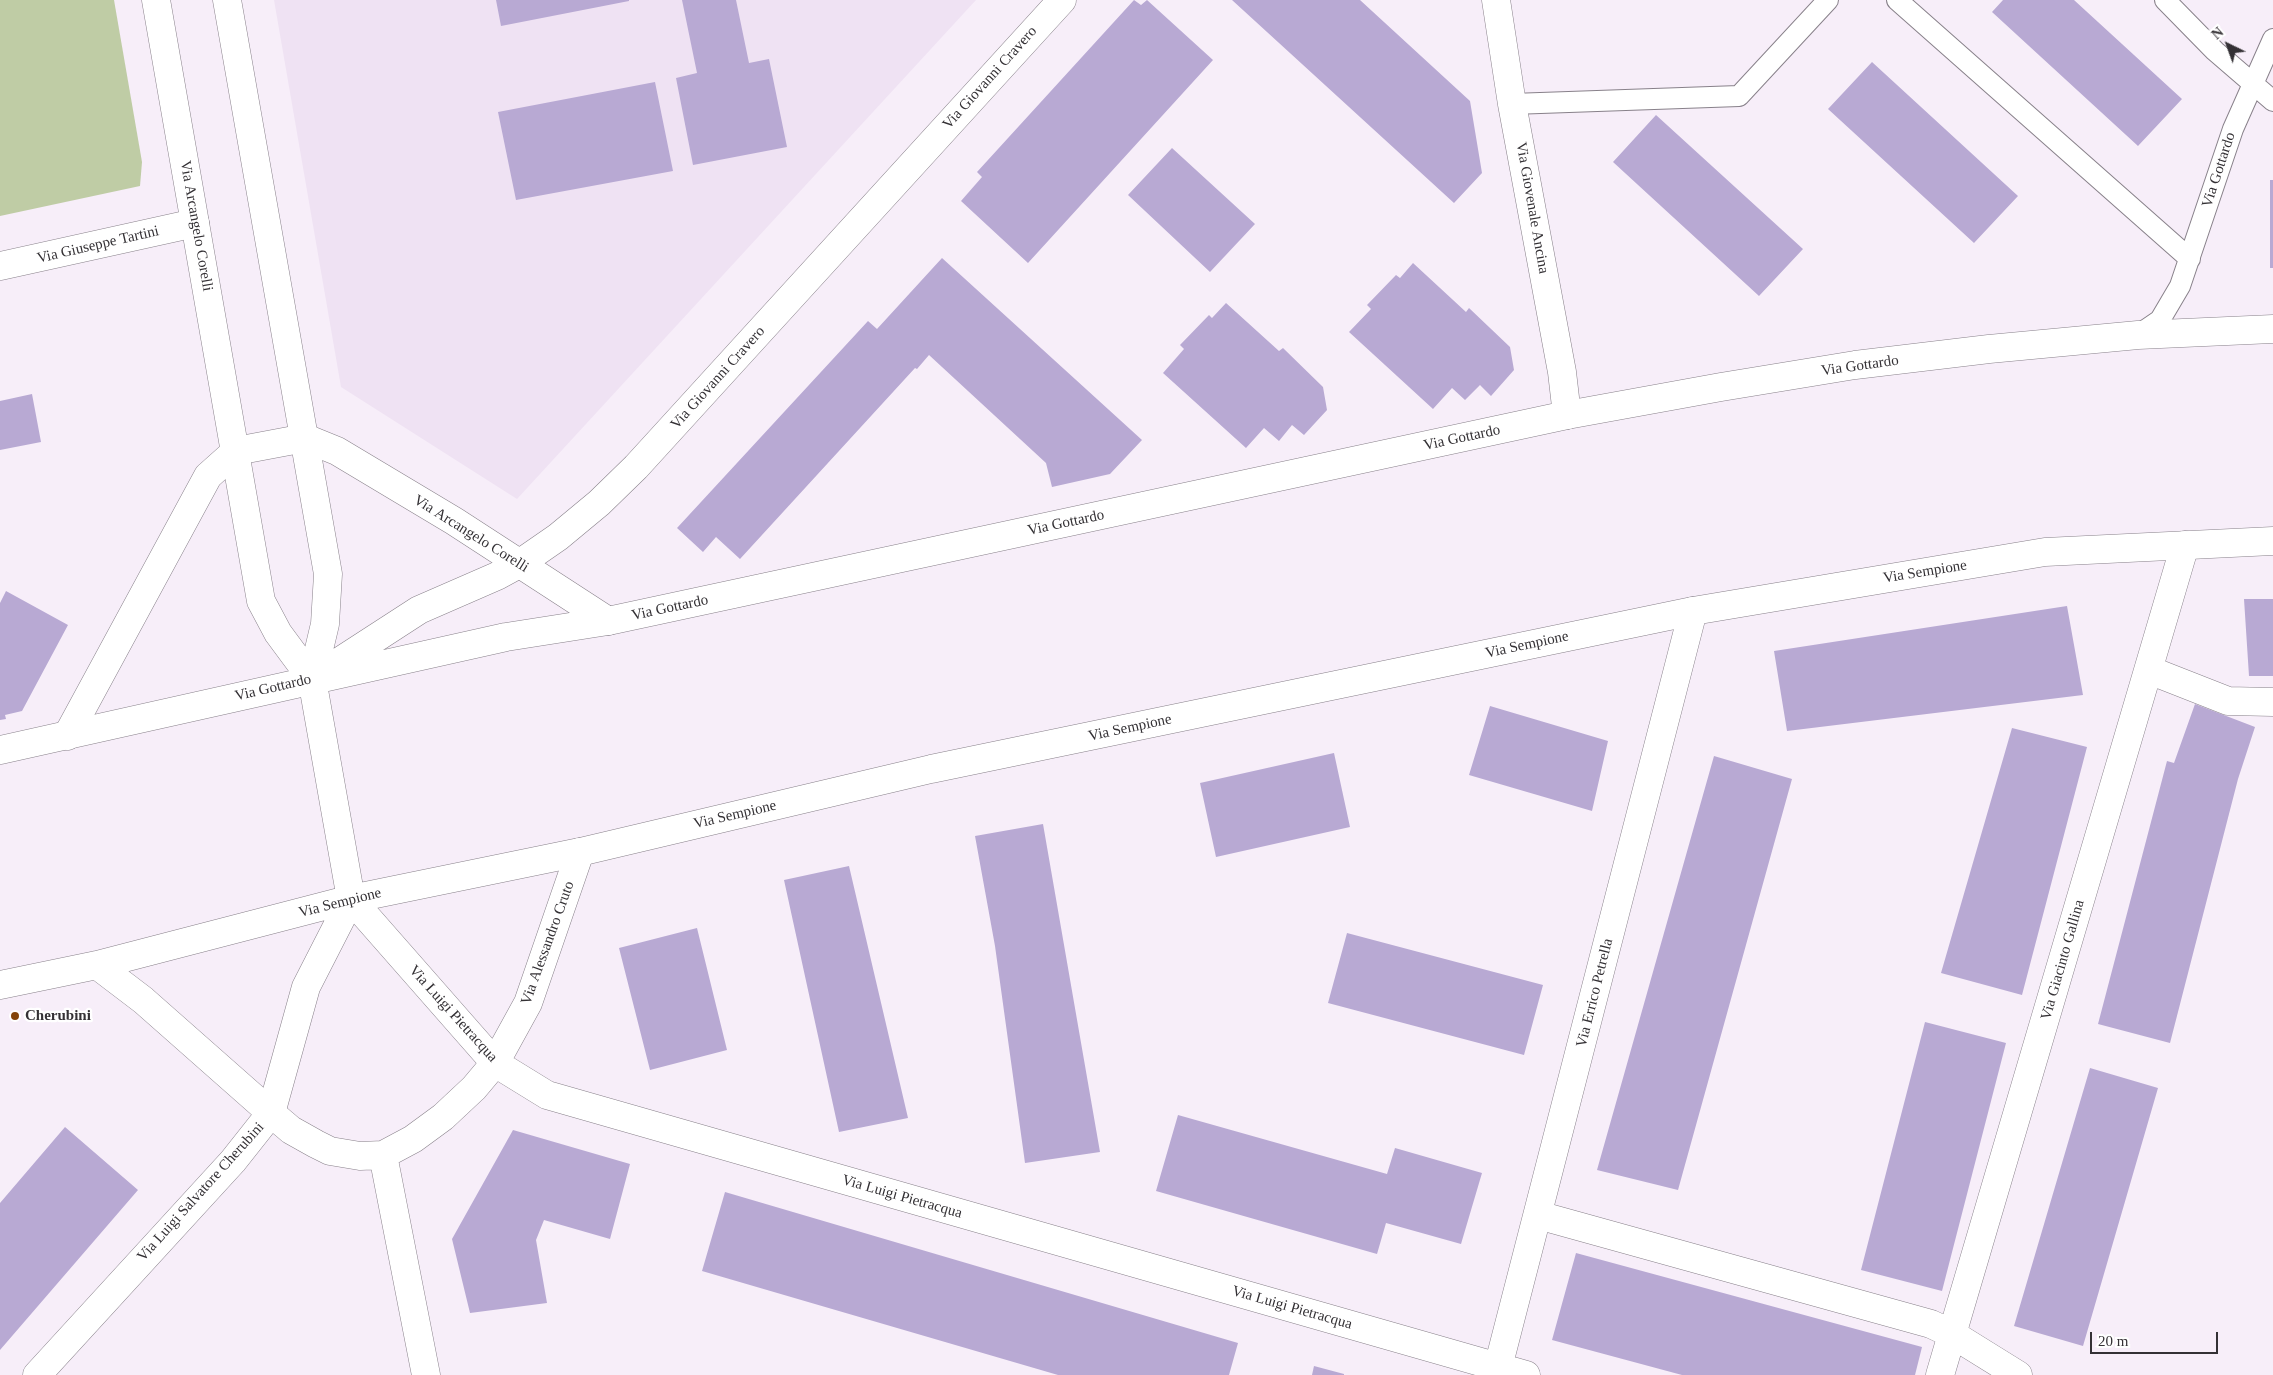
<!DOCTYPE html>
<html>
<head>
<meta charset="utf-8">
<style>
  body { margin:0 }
  #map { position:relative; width:2273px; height:1375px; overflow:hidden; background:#f7eef9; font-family:"Times New Roman",serif }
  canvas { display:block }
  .north { position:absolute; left:2203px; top:20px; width:50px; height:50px; -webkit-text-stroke:4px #fff; paint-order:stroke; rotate:318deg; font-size:14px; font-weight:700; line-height:20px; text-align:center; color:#343135 }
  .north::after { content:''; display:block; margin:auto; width:18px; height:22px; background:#343135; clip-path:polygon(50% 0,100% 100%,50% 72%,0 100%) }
  .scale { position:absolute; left:2090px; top:1332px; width:128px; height:22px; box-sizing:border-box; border:2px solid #343135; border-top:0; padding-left:6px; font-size:15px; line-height:18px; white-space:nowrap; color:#343135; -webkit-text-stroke:4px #fff; paint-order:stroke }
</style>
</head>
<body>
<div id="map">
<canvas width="2273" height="1375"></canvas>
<div class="north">N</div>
<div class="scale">20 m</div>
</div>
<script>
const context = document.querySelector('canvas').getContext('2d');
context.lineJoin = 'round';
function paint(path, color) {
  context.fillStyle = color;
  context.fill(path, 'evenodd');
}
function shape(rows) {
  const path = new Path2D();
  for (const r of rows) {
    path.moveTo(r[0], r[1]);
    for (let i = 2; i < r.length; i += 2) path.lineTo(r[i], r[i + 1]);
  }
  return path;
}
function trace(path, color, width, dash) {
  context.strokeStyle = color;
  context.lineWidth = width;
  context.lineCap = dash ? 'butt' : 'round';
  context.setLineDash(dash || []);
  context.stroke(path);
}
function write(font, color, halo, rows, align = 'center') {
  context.font = font + ' "Times New Roman",serif';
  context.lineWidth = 4.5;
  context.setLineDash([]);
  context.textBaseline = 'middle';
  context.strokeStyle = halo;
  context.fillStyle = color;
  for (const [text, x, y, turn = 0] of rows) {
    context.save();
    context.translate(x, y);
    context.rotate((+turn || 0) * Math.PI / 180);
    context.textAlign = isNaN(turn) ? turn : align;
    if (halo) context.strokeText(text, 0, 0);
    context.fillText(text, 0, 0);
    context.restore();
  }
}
paint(shape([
  [274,0,976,0,517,499,341,387]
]), '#efe2f3');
paint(shape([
  [0,0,114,0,142,162,140,186,0,216]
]), '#bfcca5');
paint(shape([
  [496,0,629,0,629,1,501,26],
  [682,0,736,0,749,63,769,59,787,147,693,165,676,78,697,73],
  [1134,0,1141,5,1147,0,1213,60,1028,263,961,201,982,177,977,172],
  [1232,0,1360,0,1470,101,1482,173,1454,203],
  [2003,0,2074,0,2182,99,2138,146,1992,12],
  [1872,62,2018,196,1974,243,1828,109],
  [655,82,673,171,516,200,498,112],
  [1656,115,1803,249,1759,296,1613,162],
  [1172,148,1255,224,1210,272,1128,195],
  [2270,180,2273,180,2273,268,2270,268],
  [942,258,1142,440,1110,474,1052,487,1046,463,929,355,917,369,915,368,740,559,716,537,703,552,677,528,868,321,877,329],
  [1413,263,1466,312,1469,308,1510,347,1514,370,1491,396,1480,385,1465,400,1452,388,1433,409,1349,332,1371,309,1367,305,1396,275,1400,278],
  [1226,303,1279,351,1283,348,1323,387,1327,410,1304,435,1292,425,1279,441,1264,428,1246,448,1163,373,1184,349,1180,345,1209,315,1212,318],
  [32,394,41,442,0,450,0,401],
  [6,591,68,625,22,711,5,715,6,719,0,720,0,603],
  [2244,599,2273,599,2273,676,2249,676],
  [2067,606,2083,695,1787,731,1774,651],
  [2195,704,2255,727,2238,779,2170,1043,2098,1024,2167,761,2174,763],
  [1490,706,1608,741,1592,811,1469,775],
  [2012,728,2087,747,2022,995,1941,973],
  [1334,753,1350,827,1216,857,1200,783],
  [1714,756,1792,779,1678,1190,1597,1170],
  [1043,824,1100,1152,1025,1163,995,946,975,836],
  [849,866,908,1118,839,1132,784,880],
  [697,928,727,1050,650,1070,619,948],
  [1347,933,1543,985,1524,1055,1328,1003],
  [1925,1022,2006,1043,1942,1291,1861,1270],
  [2090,1068,2158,1088,2083,1346,2014,1326],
  [1178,1115,1387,1174,1395,1148,1482,1173,1461,1244,1386,1223,1377,1254,1156,1191],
  [65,1127,138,1190,0,1350,0,1203],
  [513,1130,630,1164,610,1239,544,1220,536,1240,547,1303,470,1313,452,1239],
  [725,1192,1238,1343,1229,1375,1058,1375,702,1271],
  [1576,1253,1922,1347,1915,1375,1682,1375,1552,1340],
  [1314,1366,1344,1374,1344,1375,1312,1375]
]), '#b8a9d3');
const service = shape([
  [1897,0,2190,259],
  [2165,0,2215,51,2273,101],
  [1512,104,1739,96,1828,0],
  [2138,335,2160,320,2180,286,2233,129,2273,39]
]);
const minor = shape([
  [1496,0,1512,104,1562,372,1567,415],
  [0,266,195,223],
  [2149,670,2228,701,2273,702],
  [67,736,208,476,236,451,305,438,337,451,454,521,608,621],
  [351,899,495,1063,547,1095,1526,1375],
  [271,1113,291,1130,316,1144,330,1151,360,1156,383,1155,413,1139,443,1117,474,1088,495,1063,528,1003,580,852],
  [383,1155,426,1375],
  [1538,1215,1931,1324,1952,1334,2018,1375],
  [1496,1375,1693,611],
  [1940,1375,2185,545]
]);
const tertiary = shape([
  [156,0,261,601,278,633,312,679],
  [227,0,328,574,325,624,312,679,351,899],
  [328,669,419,610,497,576,519,564,558,537,599,503,636,467,1062,0],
  [0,750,506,637,608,621,1567,415,1721,387,1855,365,1989,349,2138,335,2273,329],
  [97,965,143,1000,271,1113],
  [0,985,97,965,351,899,580,852,931,769,1693,611,2045,552,2273,541],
  [37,1375,233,1161,271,1113,306,987,351,899]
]);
trace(service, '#88818a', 22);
trace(minor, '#88818a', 29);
trace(tertiary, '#88818a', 29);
trace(service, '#fff', 20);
trace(minor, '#fff', 28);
trace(tertiary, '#fff', 28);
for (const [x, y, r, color] of [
  [15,1016,5,"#844409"]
]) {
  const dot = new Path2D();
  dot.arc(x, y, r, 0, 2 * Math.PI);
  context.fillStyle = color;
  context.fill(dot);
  trace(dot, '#fff', 2);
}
write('15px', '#343135', '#fff', [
  ["Via Giovanni Cravero",990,78,-48],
  ["Via Gottardo",2219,170,-72],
  ["Via Giovenale Ancina",1532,208,80],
  ["Via Arcangelo Corelli",196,226,80],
  ["Via Giuseppe Tartini",98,245,-13],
  ["Via Gottardo",1860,366,-8],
  ["Via Giovanni Cravero",718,378,-48],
  ["Via Gottardo",1462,438,-12],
  ["Via Gottardo",1066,523,-12],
  ["Via Arcangelo Corelli",471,534,32],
  ["Via Sempione",1925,572,-9],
  ["Via Gottardo",670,608,-12],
  ["Via Sempione",1527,645,-12],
  ["Via Gottardo",273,688,-13],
  ["Via Sempione",1130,728,-12],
  ["Via Sempione",735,815,-13],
  ["Via Sempione",340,903,-14],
  ["Via Alessandro Cruto",548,943,-70],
  ["Via Giacinto Gallina",2063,960,-74],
  ["Via Errico Petrella",1595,993,-76],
  ["Via Luigi Pietracqua",453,1014,48],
  ["Via Luigi Salvatore Cherubini",201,1192,-48],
  ["Via Luigi Pietracqua",902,1197,16],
  ["Via Luigi Pietracqua",1292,1308,16]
]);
write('bold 15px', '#343135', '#fff', [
  ["Cherubini",25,1016]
], 'left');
</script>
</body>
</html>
